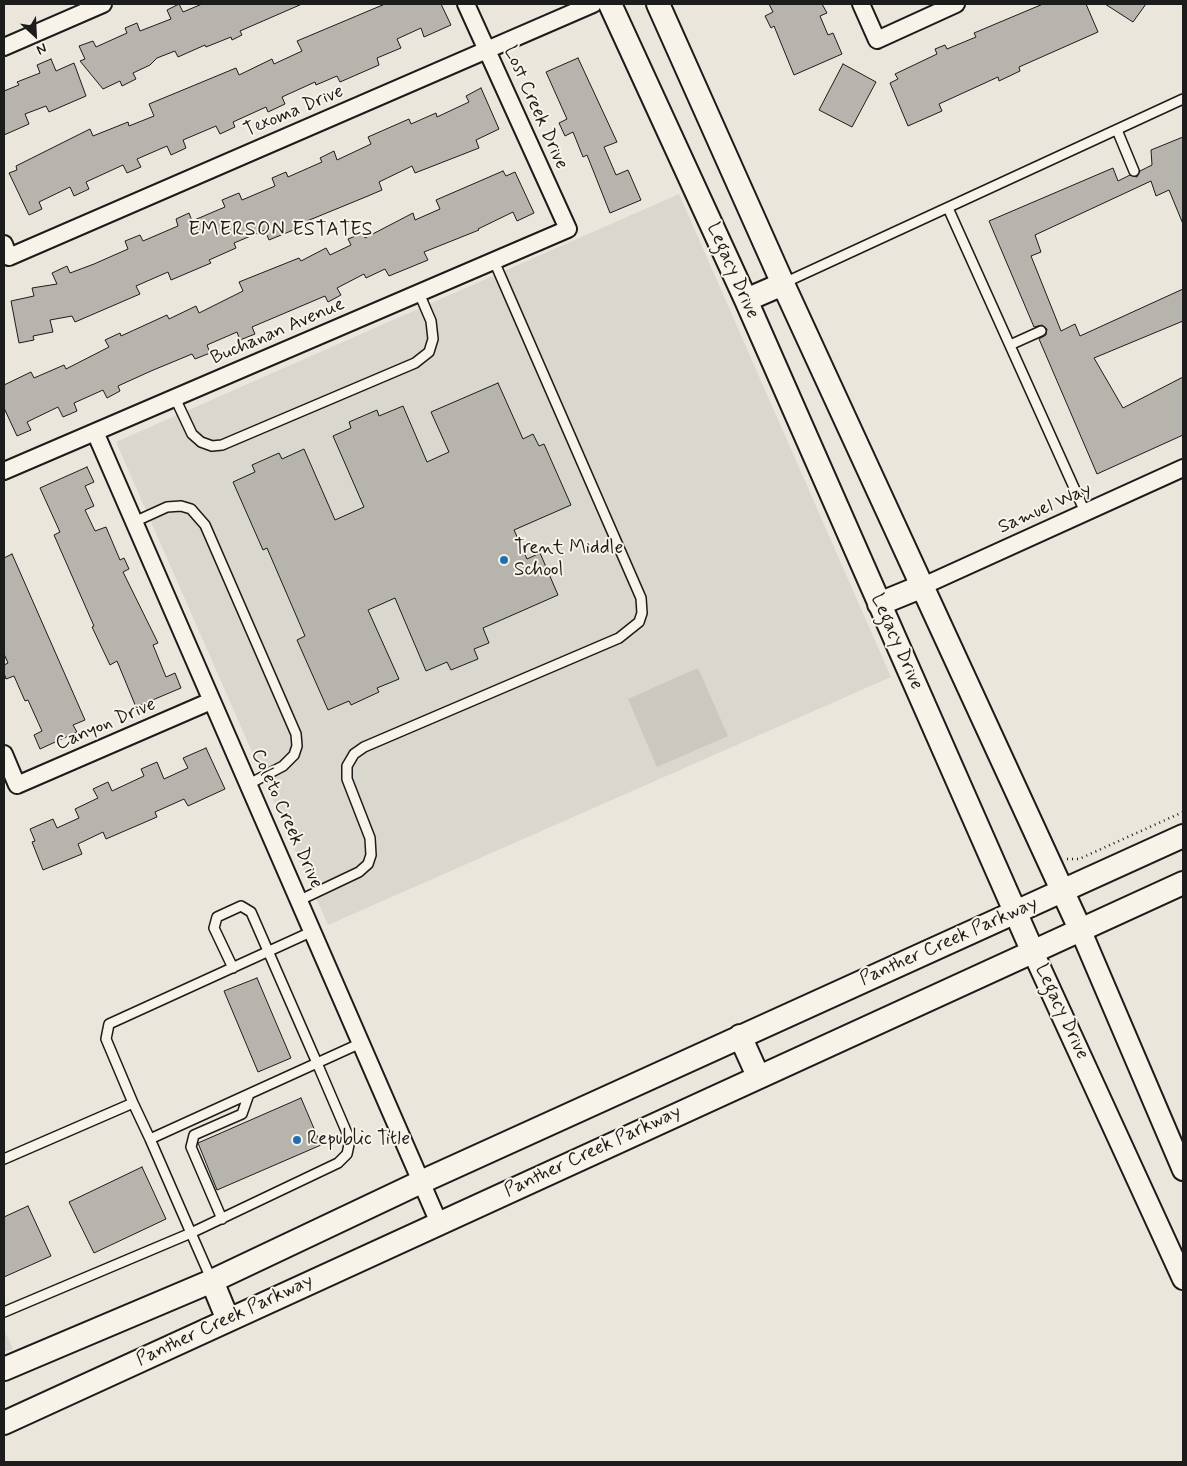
<!DOCTYPE html>
<html>
<head>
<meta charset="utf-8">
<style>
  body { margin:0 }
  #map { position:relative; width:1187px; height:1466px; overflow:hidden; background:#eae6dc; font-family:Mynerve,sans-serif }
  canvas { display:block }
  .frame { position:absolute; inset:0; border:5px solid #1c1c1c; pointer-events:none }
  .north { position:absolute; left:10px; top:10px; width:50px; height:50px; -webkit-text-stroke:4px #f7f3e8; paint-order:stroke; rotate:155deg; font-size:14px; font-weight:700; line-height:20px; text-align:center; color:#1c1c1c }
  .north::after { content:''; display:block; margin:auto; width:18px; height:22px; background:#1c1c1c; clip-path:polygon(50% 0,100% 100%,50% 72%,0 100%) }
</style>
</head>
<body>
<div id="map">
<canvas width="1187" height="1466"></canvas>
<div class="frame"></div>
<div class="north">N</div>
</div>
<script>
const context = document.querySelector('canvas').getContext('2d');
context.lineJoin = 'round';
function paint(path, color) {
  context.fillStyle = color;
  context.fill(path, 'evenodd');
}
function shape(rows) {
  const path = new Path2D();
  for (const r of rows) {
    path.moveTo(r[0], r[1]);
    for (let i = 2; i < r.length; i += 2) path.lineTo(r[i], r[i + 1]);
  }
  return path;
}
function trace(path, color, width, dash) {
  context.strokeStyle = color;
  context.lineWidth = width;
  context.lineCap = dash ? 'butt' : 'round';
  context.setLineDash(dash || []);
  context.stroke(path);
}
function write(font, color, halo, rows, align = 'center') {
  context.font = font + ' Mynerve,sans-serif';
  context.lineWidth = 4;
  context.setLineDash([]);
  context.textBaseline = 'middle';
  context.strokeStyle = halo;
  context.fillStyle = color;
  for (const [text, x, y, turn = 0] of rows) {
    context.save();
    context.translate(x, y);
    context.rotate((+turn || 0) * Math.PI / 180);
    context.textAlign = isNaN(turn) ? turn : align;
    if (halo) context.strokeText(text, 0, 0);
    context.fillText(text, 0, 0);
    context.restore();
  }
}
paint(shape([
  [679,194,891,677,328,925,116,442],
  [4,1330,13,1349,4,1352]
]), '#dad7ce');
paint(shape([
  [698,668,728,736,657,767,628,699]
]), '#ccc8c0');
const building = shape([
  [179,4,183,12,202,4,302,4,240,31,242,35,232,40,231,37,206,47,205,45,178,57,175,51,157,58,150,65,133,73,136,79,122,86,120,81,103,89,80,61,85,59,79,46,93,41,96,47,127,33,125,28,137,23,140,31,171,19,167,10,179,4],
  [385,4,441,4,451,25,424,37,421,28,397,39,401,48,377,58,379,65,340,82,337,76,316,85,315,82,282,97,285,104,268,112,266,107,233,122,235,127,220,134,216,126,183,140,186,148,171,155,167,146,137,159,141,167,127,173,123,165,86,182,89,189,74,196,70,187,39,202,42,209,29,215,9,173,17,170,16,166,90,129,93,136,128,122,129,126,154,116,149,104,236,68,239,75,272,59,274,64,302,51,297,41,385,4],
  [769,4,822,4,827,13,820,16,828,35,833,33,842,54,794,75,774,26,771,28,765,16,773,12,769,4],
  [1043,4,1086,4,1098,32,1019,67,1020,71,999,81,998,77,939,104,942,111,908,126,890,83,898,79,895,74,937,54,935,49,945,45,947,49,976,37,974,33,1043,4],
  [1105,4,1146,4,1133,22,1105,4],
  [578,58,617,142,604,147,616,175,628,170,641,200,610,213,587,155,583,157,573,132,565,136,559,123,567,119,546,72,578,58],
  [51,59,56,71,74,63,86,96,49,112,46,106,25,114,29,124,4,135,4,91,19,85,17,82,40,73,37,65,51,59],
  [843,64,876,82,852,127,819,110,843,64],
  [481,88,499,129,476,140,479,148,415,173,412,166,379,182,382,190,368,196,307,221,308,224,269,240,265,230,234,243,236,248,209,260,211,263,171,280,168,272,136,286,140,294,75,322,72,316,50,320,53,332,33,336,34,340,19,343,11,301,34,296,32,288,57,284,52,273,67,266,70,273,94,264,128,249,125,241,140,235,143,241,178,226,176,219,189,213,192,221,225,207,222,200,239,193,242,200,275,186,272,178,286,172,288,177,322,162,320,158,334,151,337,160,371,144,368,137,409,119,411,124,436,113,437,117,469,102,466,96,481,88],
  [1183,137,1183,224,1169,190,1156,196,1151,181,1035,235,1041,252,1031,256,1061,331,1075,324,1080,336,1183,289,1183,321,1094,358,1123,408,1183,377,1183,435,1097,474,1039,339,1046,335,1047,329,1042,325,1034,327,989,221,1113,168,1118,181,1130,175,1137,177,1140,171,1152,165,1151,150,1183,137],
  [503,171,506,176,515,172,534,213,517,221,513,212,478,229,479,230,424,252,428,260,389,276,385,269,366,278,364,274,337,288,341,295,328,302,325,296,252,327,255,334,240,340,237,332,207,345,210,353,195,359,192,354,151,371,118,386,120,391,107,398,103,390,74,403,77,411,63,417,58,407,27,422,31,430,17,436,4,408,4,385,31,372,34,378,64,365,66,369,109,347,105,340,120,333,121,336,167,315,169,319,196,306,199,313,243,291,239,282,299,258,301,261,326,248,330,255,351,245,348,239,363,233,365,238,413,213,415,220,440,209,436,200,503,171],
  [498,383,523,439,533,434,539,446,544,444,571,505,514,530,527,559,540,553,558,595,483,628,489,643,474,649,478,659,451,670,447,662,426,671,395,598,368,610,399,679,377,688,379,692,351,705,349,701,328,710,297,640,305,636,267,548,263,550,233,482,255,472,252,465,279,453,282,459,304,449,335,520,364,507,333,436,351,428,349,422,377,410,379,416,403,406,427,462,449,452,431,412,498,383],
  [87,467,94,482,85,486,94,506,85,510,95,531,106,527,120,560,124,558,129,569,123,572,158,643,153,645,166,677,175,673,181,688,136,707,117,661,110,665,92,627,94,626,54,535,60,532,40,488,87,467],
  [12,554,85,720,73,725,77,732,40,749,34,735,42,731,28,700,25,701,14,676,6,679,4,673,4,665,8,663,4,654,4,558,12,554],
  [206,748,225,789,188,806,184,799,155,812,157,817,106,839,103,832,78,844,82,854,43,870,32,842,35,841,30,829,53,819,57,828,79,818,75,809,98,798,93,789,108,782,112,791,144,776,141,769,157,762,164,779,188,768,183,758,206,748],
  [257,978,291,1058,258,1072,224,991,257,978],
  [301,1098,321,1145,217,1190,198,1143,301,1098],
  [142,1167,166,1219,94,1253,69,1202,142,1167],
  [28,1206,51,1256,4,1277,4,1217,28,1206]
]);
paint(building, '#b6b4ac');
trace(building, '#1c1c1c', 1);
const service = shape([
  [1117,130,1134,171],
  [948,208,1085,512],
  [784,283,1183,99],
  [1010,345,1041,331],
  [175,398,192,434,201,442,212,446,222,445,415,363,429,352,433,339,431,321,419,293],
  [134,522,167,507,181,506,191,509,205,525,296,734,297,746,294,755,283,766,249,784],
  [300,900,359,872,368,864,371,855,370,838,347,779,347,766,354,754,364,747,619,638,639,622,642,613,641,598,494,261],
  [233,968,214,928,217,917,241,906,251,912,317,1063,150,1139,191,1233,338,1163,347,1154,350,1140,317,1063,361,1043],
  [133,1103,106,1039,109,1024,313,931],
  [4,1159,133,1103,150,1139],
  [222,1219,191,1147,194,1135,242,1114,249,1094],
  [4,1312,191,1233,212,1281]
]);
const minor = shape([
  [861,4,877,40,956,4],
  [4,47,103,4],
  [4,244,9,257,593,4],
  [95,432,439,1223],
  [4,471,568,229,466,4],
  [923,586,1183,468],
  [4,754,17,785,211,701]
]);
const tertiary = shape([
  [1080,929,1183,1170],
  [1032,950,1183,1279]
]);
const secondary = shape([
  [610,4,746,300,1032,950],
  [658,4,783,284,1080,929],
  [746,300,783,284],
  [879,604,923,586],
  [740,1036,758,1076],
  [212,1281,228,1320],
  [4,1369,212,1281,421,1182,1183,836],
  [4,1423,1183,883]
]);
trace(service, '#1c1c1c', 12);
trace(minor, '#1c1c1c', 20);
trace(tertiary, '#1c1c1c', 24);
trace(secondary, '#1c1c1c', 26);
trace(shape([
  [1067,859,1079,859,1183,812]
]), '#1c1c1c', 2.5, [1, 4]);
trace(service, '#f7f3e8', 9);
trace(minor, '#f7f3e8', 16);
trace(tertiary, '#f7f3e8', 20);
trace(secondary, '#f7f3e8', 22);
for (const [x, y, r, color] of [
  [504,560,5,"#1f6fb2"],
  [297,1140,5,"#1f6fb2"]
]) {
  const dot = new Path2D();
  dot.arc(x, y, r, 0, 2 * Math.PI);
  context.fillStyle = color;
  context.fill(dot);
  trace(dot, '#f7f3e8', 2);
}
write('19px', '#1c1c1c', '#f7f3e8', [
  ["Lost Creek Drive",535,108,66],
  ["Texoma Drive",294,112,-23],
  ["Legacy Drive",732,271,66],
  ["Buchanan Avenue",278,332,-23],
  ["Samuel Way",1045,509,-24],
  ["Legacy Drive",896,642,66],
  ["Canyon Drive",106,725,-23],
  ["Coleto Creek Drive",286,819,66],
  ["Panther Creek Parkway",949,942,-24],
  ["Legacy Drive",1061,1012,65],
  ["Panther Creek Parkway",593,1152,-25],
  ["Panther Creek Parkway",225,1321,-25]
]);
write('19px', '#1c1c1c', '#f7f3e8', [
  ["Trent Middle",514,549],
  ["School",514,571],
  ["Republic Title",307,1140]
], 'left');
context.letterSpacing = '1px';
write('20px', '#1c1c1c', '#f7f3e8', [
  ["EMERSON ESTATES",281,231]
]);
context.letterSpacing = '0px';
</script>
</body>
</html>
